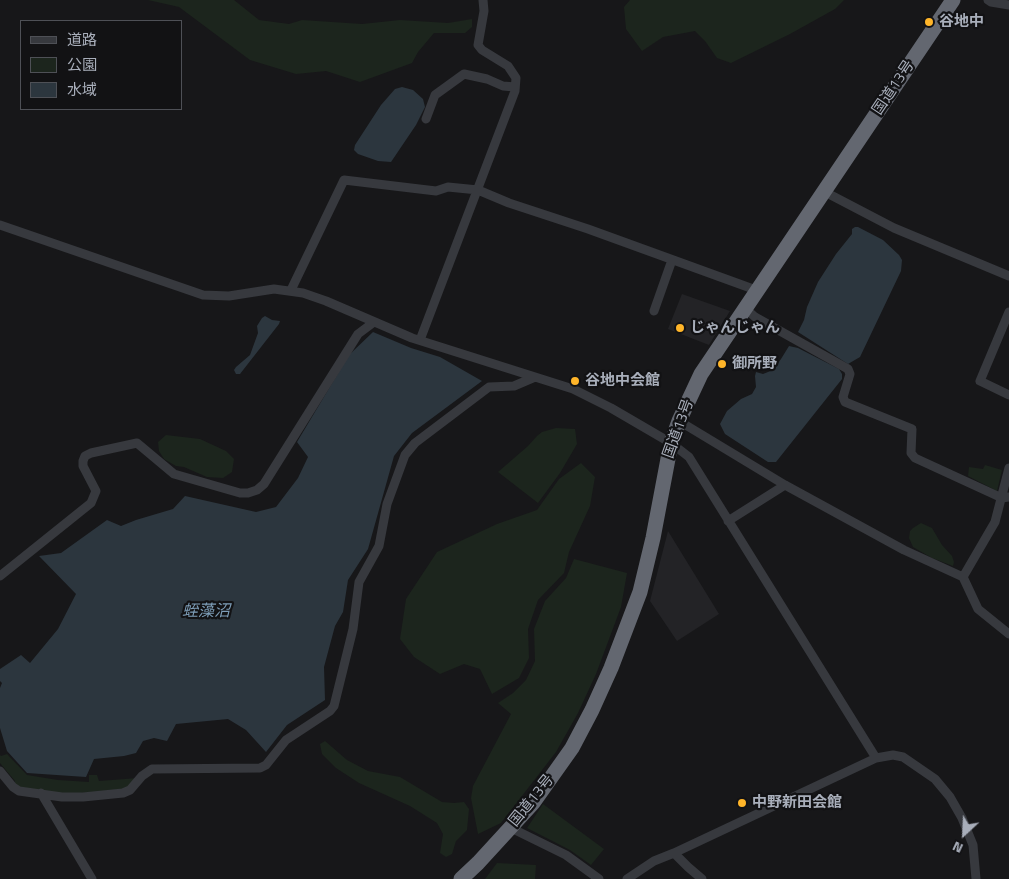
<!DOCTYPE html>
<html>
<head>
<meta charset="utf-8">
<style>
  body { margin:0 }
  #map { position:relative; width:1009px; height:879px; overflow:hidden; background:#171719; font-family:"Titillium Web","Noto Sans JP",sans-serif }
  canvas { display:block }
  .legend { position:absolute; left:20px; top:20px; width:162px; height:90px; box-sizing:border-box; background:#121214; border:1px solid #4e5056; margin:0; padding:6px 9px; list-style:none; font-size:15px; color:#a8aeba }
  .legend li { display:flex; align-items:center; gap:10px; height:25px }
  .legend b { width:25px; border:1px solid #4e5056 }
  .north { position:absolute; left:939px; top:809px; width:50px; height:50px; -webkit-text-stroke:4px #121214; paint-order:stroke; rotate:205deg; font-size:14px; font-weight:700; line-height:20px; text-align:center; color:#a8aeba }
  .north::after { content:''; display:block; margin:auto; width:18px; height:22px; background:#a8aeba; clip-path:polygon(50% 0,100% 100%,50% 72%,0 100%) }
</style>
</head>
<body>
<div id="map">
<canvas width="1009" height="879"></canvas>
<ul class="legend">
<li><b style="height:6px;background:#37393e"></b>道路</li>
<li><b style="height:14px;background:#1c251d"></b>公園</li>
<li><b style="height:14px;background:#2c363e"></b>水域</li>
</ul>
<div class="north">N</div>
</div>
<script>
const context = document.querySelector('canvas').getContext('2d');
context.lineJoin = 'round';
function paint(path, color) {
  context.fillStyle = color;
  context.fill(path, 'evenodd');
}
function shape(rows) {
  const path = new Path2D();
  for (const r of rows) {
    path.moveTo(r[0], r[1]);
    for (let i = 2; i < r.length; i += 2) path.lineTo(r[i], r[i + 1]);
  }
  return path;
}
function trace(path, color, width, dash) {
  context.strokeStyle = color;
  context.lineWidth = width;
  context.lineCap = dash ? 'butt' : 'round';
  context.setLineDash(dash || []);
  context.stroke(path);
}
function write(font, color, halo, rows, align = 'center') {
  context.font = font + ' "Titillium Web","Noto Sans JP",sans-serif';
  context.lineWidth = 4.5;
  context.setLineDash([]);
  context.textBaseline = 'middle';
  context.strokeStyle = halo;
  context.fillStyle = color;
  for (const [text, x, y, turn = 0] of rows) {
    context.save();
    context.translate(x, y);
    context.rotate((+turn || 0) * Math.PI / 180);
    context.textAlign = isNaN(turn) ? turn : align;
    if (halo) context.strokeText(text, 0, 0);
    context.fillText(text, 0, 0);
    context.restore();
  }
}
paint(shape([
  [682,294,730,311,709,345,668,329],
  [668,531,719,614,677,641,650,601]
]), '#232326');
paint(shape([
  [148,0,234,0,259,20,289,24,302,20,362,24,400,20,448,23,472,19,472,27,465,33,434,33,418,52,412,63,360,82,326,71,296,74,250,60,179,7],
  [630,0,844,0,835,9,790,34,731,63,717,58,705,41,695,31,663,37,642,51,626,29,624,7],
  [556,428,575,429,577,444,560,473,538,503,498,472,528,446,537,436,542,432],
  [166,435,200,439,226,451,234,459,232,472,223,478,207,477,184,467,176,466,164,459,159,451,158,442],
  [581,463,595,477,590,506,569,552,564,573,538,600,528,629,529,658,519,678,492,694,480,669,464,664,440,674,414,657,400,639,406,599,437,552,497,524,537,510,559,479],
  [985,465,1002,470,997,491,968,476,969,467,983,469],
  [921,523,932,528,942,545,952,556,954,562,953,566,932,558,913,547,909,538,910,531,913,528],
  [574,559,627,573,621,607,596,674,578,713,556,752,501,823,478,834,471,798,473,786,511,714,498,703,513,693,526,680,535,661,534,629,545,601,566,578],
  [325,741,347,760,368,771,400,777,442,802,454,803,464,802,469,809,467,830,456,841,452,854,446,857,440,853,443,834,437,823,410,806,359,783,336,768,322,754,320,744],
  [7,754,27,775,58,780,89,782,89,775,97,775,99,781,138,778,128,788,122,791,59,794,25,789,15,785,15,781,0,763,0,755,1,756],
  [543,804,604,849,591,865,570,850,527,828],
  [497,863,536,865,535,879,485,879]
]), '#1c251d');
paint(shape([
  [402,87,413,90,423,99,425,107,416,125,391,162,378,161,358,154,354,150,355,145,381,105,395,89],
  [855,227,858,227,883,240,899,255,902,260,901,271,860,357,848,364,798,332,804,320,807,307,818,282,836,254,852,234,852,229],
  [265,316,272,320,280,321,279,324,240,374,236,374,234,370,236,367,250,355,258,333,257,326,262,318],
  [373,332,411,348,440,357,482,381,412,433,394,456,368,549,348,580,343,612,335,626,324,667,325,700,287,725,266,752,246,730,228,719,176,724,167,741,154,738,143,741,136,753,124,756,94,759,86,777,27,773,7,751,0,728,0,688,2,683,0,681,0,669,21,655,30,663,58,629,76,594,39,556,61,553,107,520,121,526,136,520,173,509,185,496,256,512,276,507,298,478,308,457,297,442,349,355],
  [789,346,798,348,839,369,842,374,842,379,776,462,768,462,725,434,720,424,727,411,741,399,752,394,756,387,755,376,756,372,763,374,773,370,781,359]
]), '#2c363e');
trace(shape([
  [988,0,991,2,1009,5],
  [426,119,435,95,464,74,487,79,503,86,515,87],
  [825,192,894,228,1009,276],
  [0,225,203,295,229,296,274,289,303,293,326,301,412,338,573,389,611,408,671,443,689,457,876,758],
  [291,290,344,180,436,191,448,187,478,190,509,203,588,229,756,290],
  [745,308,755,317,848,369,850,374,843,397,845,402,912,429,911,453,915,458,1002,498,1009,497],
  [654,311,672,260],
  [1009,312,980,381,1009,395],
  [420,340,515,91,516,78,508,66,482,50,478,45,484,11,483,0],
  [679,421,785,485,904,550,963,577,978,609,1009,634],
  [728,521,785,485],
  [0,576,91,503,96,491,83,466,83,461,85,456,91,453,137,443,174,474,240,493,248,493,257,490,264,484,358,334,374,322],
  [963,577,995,522,1009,468],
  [0,771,13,787,19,791,62,797,83,797,123,793,130,790,142,776,152,769,260,768,266,765,286,740,330,711,334,706,353,629,359,582,379,546,387,504,405,455,415,443,489,387,514,386,535,377],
  [41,793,92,879],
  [511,828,566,855,599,879],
  [674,853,688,867,702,879],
  [627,879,654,861,674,853,876,758,893,755,903,757,935,779,950,797,962,818,973,845,976,879]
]), '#37393e', 9);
trace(shape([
  [461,879,478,863,533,803,572,748,592,710,611,668,640,592,653,538,671,443,679,421,701,374,953,0]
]), '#636770', 15);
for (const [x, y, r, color] of [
  [929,22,5,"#ffb529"],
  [680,328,5,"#ffb529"],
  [722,364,5,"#ffb529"],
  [575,381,5,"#ffb529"],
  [742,803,5,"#ffb529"]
]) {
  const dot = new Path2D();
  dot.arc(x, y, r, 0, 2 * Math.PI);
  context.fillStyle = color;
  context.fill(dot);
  trace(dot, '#121214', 2);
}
write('bold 15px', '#a8aeba', '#121214', [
  ["谷地中",939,22],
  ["じゃんじゃん",690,328],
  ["御所野",732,364],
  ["谷地中会館",585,381],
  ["中野新田会館",752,803]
], 'left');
write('15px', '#a8aeba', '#121214', [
  ["国道13号",894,88,-56],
  ["国道13号",679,429,-70],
  ["国道13号",532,801,-51]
]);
write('italic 16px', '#7d9db7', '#121214', [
  ["蛭藻沼",206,612]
]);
</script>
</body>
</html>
